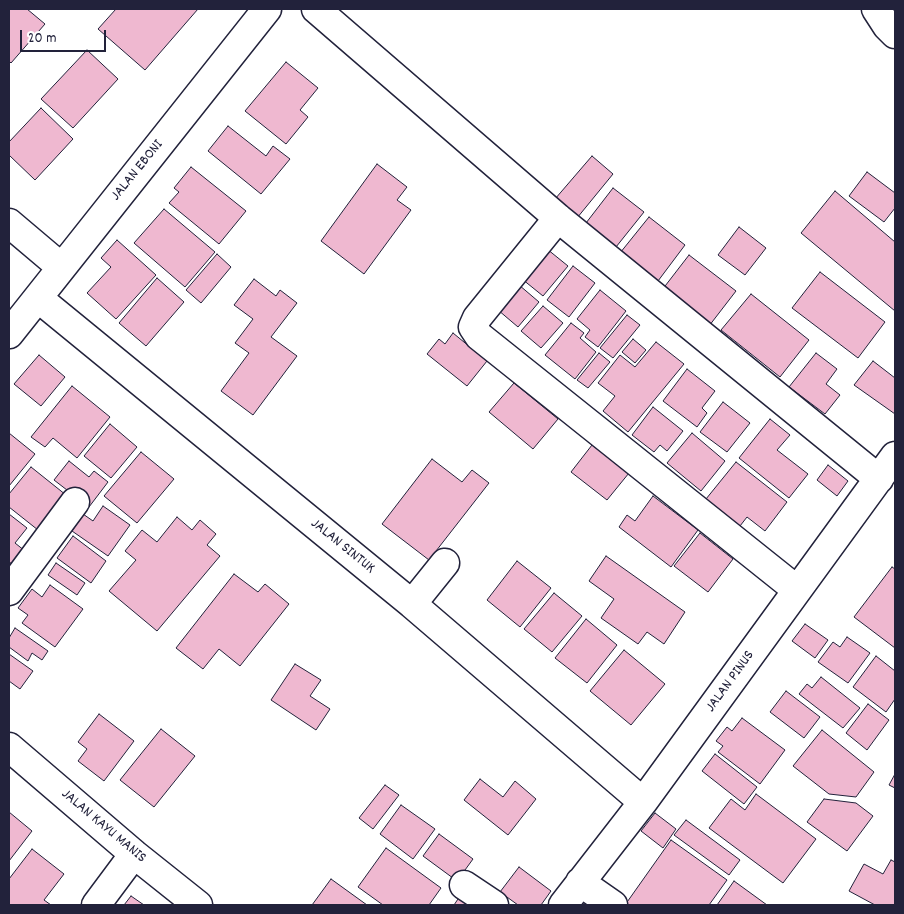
<!DOCTYPE html>
<html>
<head>
<meta charset="utf-8">
<style>
  body { margin:0 }
  #map { position:relative; width:904px; height:914px; overflow:hidden; background:#fff; font-family:Dekko,sans-serif }
  canvas { display:block }
  .frame { position:absolute; inset:0; border:10px solid #22223b; pointer-events:none }
  .scale { position:absolute; left:20px; top:30px; width:86px; height:22px; box-sizing:border-box; border:2px solid #22223b; border-top:0; padding-left:6px; font-size:15px; line-height:18px; white-space:nowrap; color:#22223b; -webkit-text-stroke:4px #fff; paint-order:stroke }
</style>
</head>
<body>
<div id="map">
<canvas width="904" height="914"></canvas>
<div class="frame"></div>
<div class="scale">20 m</div>
</div>
<script>
const context = document.querySelector('canvas').getContext('2d');
context.lineJoin = 'round';
function paint(path, color) {
  context.fillStyle = color;
  context.fill(path, 'evenodd');
}
function shape(rows) {
  const path = new Path2D();
  for (const r of rows) {
    path.moveTo(r[0], r[1]);
    for (let i = 2; i < r.length; i += 2) path.lineTo(r[i], r[i + 1]);
  }
  return path;
}
function trace(path, color, width, dash) {
  context.strokeStyle = color;
  context.lineWidth = width;
  context.lineCap = dash ? 'butt' : 'round';
  context.setLineDash(dash || []);
  context.stroke(path);
}
function write(font, color, halo, rows, align = 'center') {
  context.font = font + ' Dekko,sans-serif';
  context.lineWidth = 4;
  context.setLineDash([]);
  context.textBaseline = 'middle';
  context.strokeStyle = halo;
  context.fillStyle = color;
  for (const [text, x, y, turn = 0] of rows) {
    context.save();
    context.translate(x, y);
    context.rotate((+turn || 0) * Math.PI / 180);
    context.textAlign = isNaN(turn) ? turn : align;
    if (halo) context.strokeText(text, 0, 0);
    context.fillText(text, 0, 0);
    context.restore();
  }
}
const building = shape([
  [9,9,27,9,45,24,11,63,9,61,9,9],
  [116,9,198,9,145,70,98,29,116,9],
  [87,50,118,79,73,128,41,99,87,50],
  [286,62,318,88,300,110,308,117,286,144,245,111,286,62],
  [41,108,73,139,35,180,9,155,9,142,41,108],
  [228,126,266,156,273,146,290,159,261,194,208,151,228,126],
  [592,156,613,174,577,218,555,199,592,156],
  [377,164,407,187,397,200,411,210,364,274,321,241,377,164],
  [191,167,246,211,219,244,169,203,179,192,174,188,191,167],
  [867,172,895,193,895,208,884,222,849,196,867,172],
  [613,188,644,212,616,247,586,223,613,188],
  [835,191,895,242,895,311,801,233,835,191],
  [164,209,215,252,185,287,134,243,164,209],
  [649,217,685,245,658,281,620,253,649,217],
  [739,227,766,248,745,275,718,255,739,227],
  [117,240,156,275,116,319,87,293,111,267,101,258,117,240],
  [547,249,568,266,543,296,522,279,547,249],
  [217,254,231,267,201,303,186,290,217,254],
  [689,255,736,291,709,326,662,290,689,255],
  [573,266,595,283,569,317,547,300,573,266],
  [820,272,885,322,858,358,792,308,820,272],
  [157,278,184,302,146,346,119,323,157,278],
  [254,279,276,296,280,290,297,303,271,337,297,356,253,415,221,391,249,353,235,343,253,319,234,305,254,279],
  [519,285,539,302,518,327,498,310,519,285],
  [600,290,626,311,598,347,585,337,590,330,577,319,600,290],
  [751,294,809,340,780,377,721,330,751,294],
  [543,306,563,323,541,348,521,331,543,306],
  [627,315,640,325,613,358,600,348,627,315],
  [571,323,584,333,580,338,596,352,575,379,545,355,571,323],
  [453,333,487,361,467,386,427,354,439,339,445,344,453,333],
  [633,339,646,350,635,363,622,352,633,339],
  [656,342,684,364,628,432,603,411,615,396,598,383,620,355,635,367,656,342],
  [599,353,610,362,588,388,577,380,599,353],
  [816,353,837,369,826,384,840,395,825,414,789,387,816,353],
  [39,355,65,377,41,406,14,384,39,355],
  [873,361,895,378,895,414,854,385,873,361],
  [687,369,715,391,702,408,707,413,697,427,663,401,687,369],
  [514,383,558,419,533,449,489,412,514,383],
  [72,386,110,417,77,458,53,438,45,447,31,437,72,386],
  [723,402,750,423,727,452,700,432,723,402],
  [653,407,683,431,667,451,660,445,654,452,632,435,653,407],
  [770,419,790,435,777,450,808,474,789,498,739,458,770,419],
  [110,424,137,447,111,478,84,456,110,424],
  [9,433,35,454,9,486,9,433],
  [692,433,725,461,701,491,667,463,692,433],
  [592,445,629,473,607,500,571,472,592,445],
  [141,452,174,479,137,523,104,496,141,452],
  [432,459,462,482,472,470,489,483,429,560,382,524,432,459],
  [69,461,89,477,94,471,108,482,89,507,54,480,69,461],
  [736,462,787,502,765,531,747,517,740,526,706,499,736,462],
  [828,465,848,481,837,496,817,480,828,465],
  [31,467,66,495,38,530,9,507,9,494,31,467],
  [653,496,698,530,671,567,619,527,627,515,635,521,653,496],
  [103,506,130,525,108,556,72,531,83,514,93,521,103,506],
  [9,514,27,528,15,543,25,551,14,565,9,562,9,514],
  [177,517,192,530,200,520,216,534,207,545,220,556,157,631,109,591,136,560,125,551,142,530,157,542,177,517],
  [700,533,733,559,708,592,674,566,700,533],
  [73,536,106,561,91,583,57,558,73,536],
  [606,556,685,612,664,644,647,632,638,644,601,618,614,599,589,581,606,556],
  [517,561,551,588,520,627,487,600,517,561],
  [56,563,85,583,77,595,48,575,56,563],
  [892,567,895,569,895,648,854,617,892,567],
  [234,574,258,592,265,584,289,604,240,666,219,649,203,669,176,648,234,574],
  [50,585,83,609,55,647,22,623,28,615,18,608,32,589,42,597,50,585],
  [554,593,582,616,552,652,524,629,554,593],
  [586,619,617,645,587,683,555,658,586,619],
  [805,624,828,640,815,658,792,641,805,624],
  [15,628,48,651,42,660,32,653,28,661,9,647,9,638,15,628],
  [847,637,870,653,848,683,818,662,833,642,840,647,847,637],
  [624,650,665,684,631,725,590,691,624,650],
  [9,654,33,671,20,689,9,681,9,654],
  [876,656,895,671,895,699,886,712,853,687,876,656],
  [295,664,321,680,310,696,330,709,316,730,271,700,295,664],
  [821,677,860,708,843,728,799,694,807,684,812,688,821,677],
  [786,691,820,717,804,738,770,712,786,691],
  [868,704,889,720,867,750,846,733,868,704],
  [99,714,134,741,104,781,78,761,87,749,78,742,99,714],
  [742,718,785,750,760,784,718,752,723,746,716,741,727,727,732,731,742,718],
  [161,729,195,756,154,807,120,780,161,729],
  [822,730,874,772,856,797,829,794,793,766,822,730],
  [715,754,757,787,744,804,702,771,715,754],
  [895,774,895,788,889,785,895,774],
  [480,779,503,797,515,781,536,799,508,835,464,800,480,779],
  [385,785,399,795,373,829,359,818,385,785],
  [756,794,816,839,783,883,709,828,731,799,745,810,756,794],
  [824,799,856,803,873,816,847,851,807,822,824,799],
  [401,805,435,829,413,859,380,834,401,805],
  [9,812,32,831,9,861,9,812],
  [655,813,676,829,663,848,641,831,655,813],
  [686,820,740,860,729,875,674,835,686,820],
  [439,834,473,859,457,881,423,856,439,834],
  [671,840,727,880,709,905,625,905,671,840],
  [386,848,441,888,429,905,383,905,358,887,386,848],
  [32,849,64,874,44,900,51,905,9,905,9,879,32,849],
  [891,860,895,862,895,905,875,905,849,891,864,864,883,874,891,860],
  [519,867,551,891,541,905,518,905,500,892,519,867],
  [331,879,367,905,312,905,331,879],
  [734,881,767,905,717,905,734,881],
  [131,896,144,905,124,905,131,896],
  [460,896,473,905,454,905,460,896]
]);
paint(building, '#efb8d0');
trace(building, '#22223b', 1);
const minor = shape([
  [316,9,558,218,879,479],
  [876,9,887,26,895,34],
  [558,218,477,318,473,327,479,336,797,590],
  [9,223,61,267],
  [38,298,412,604,643,802],
  [9,334,267,9],
  [9,591,75,502],
  [412,604,445,563],
  [9,747,134,854,198,905],
  [580,882,613,905],
  [464,885,494,905],
  [96,905,134,854],
  [563,905,643,802,895,456]
]);
trace(minor, '#22223b', 31);
trace(minor, '#fff', 28);
write('15px', '#22223b', '#fff', [
  ["JALAN EBONI",138,171,-51],
  ["JALAN SINTUK",342,547,39],
  ["JALAN PINUS",731,682,-54],
  ["JALAN KAYU MANIS",103,827,40]
]);
</script>
</body>
</html>
